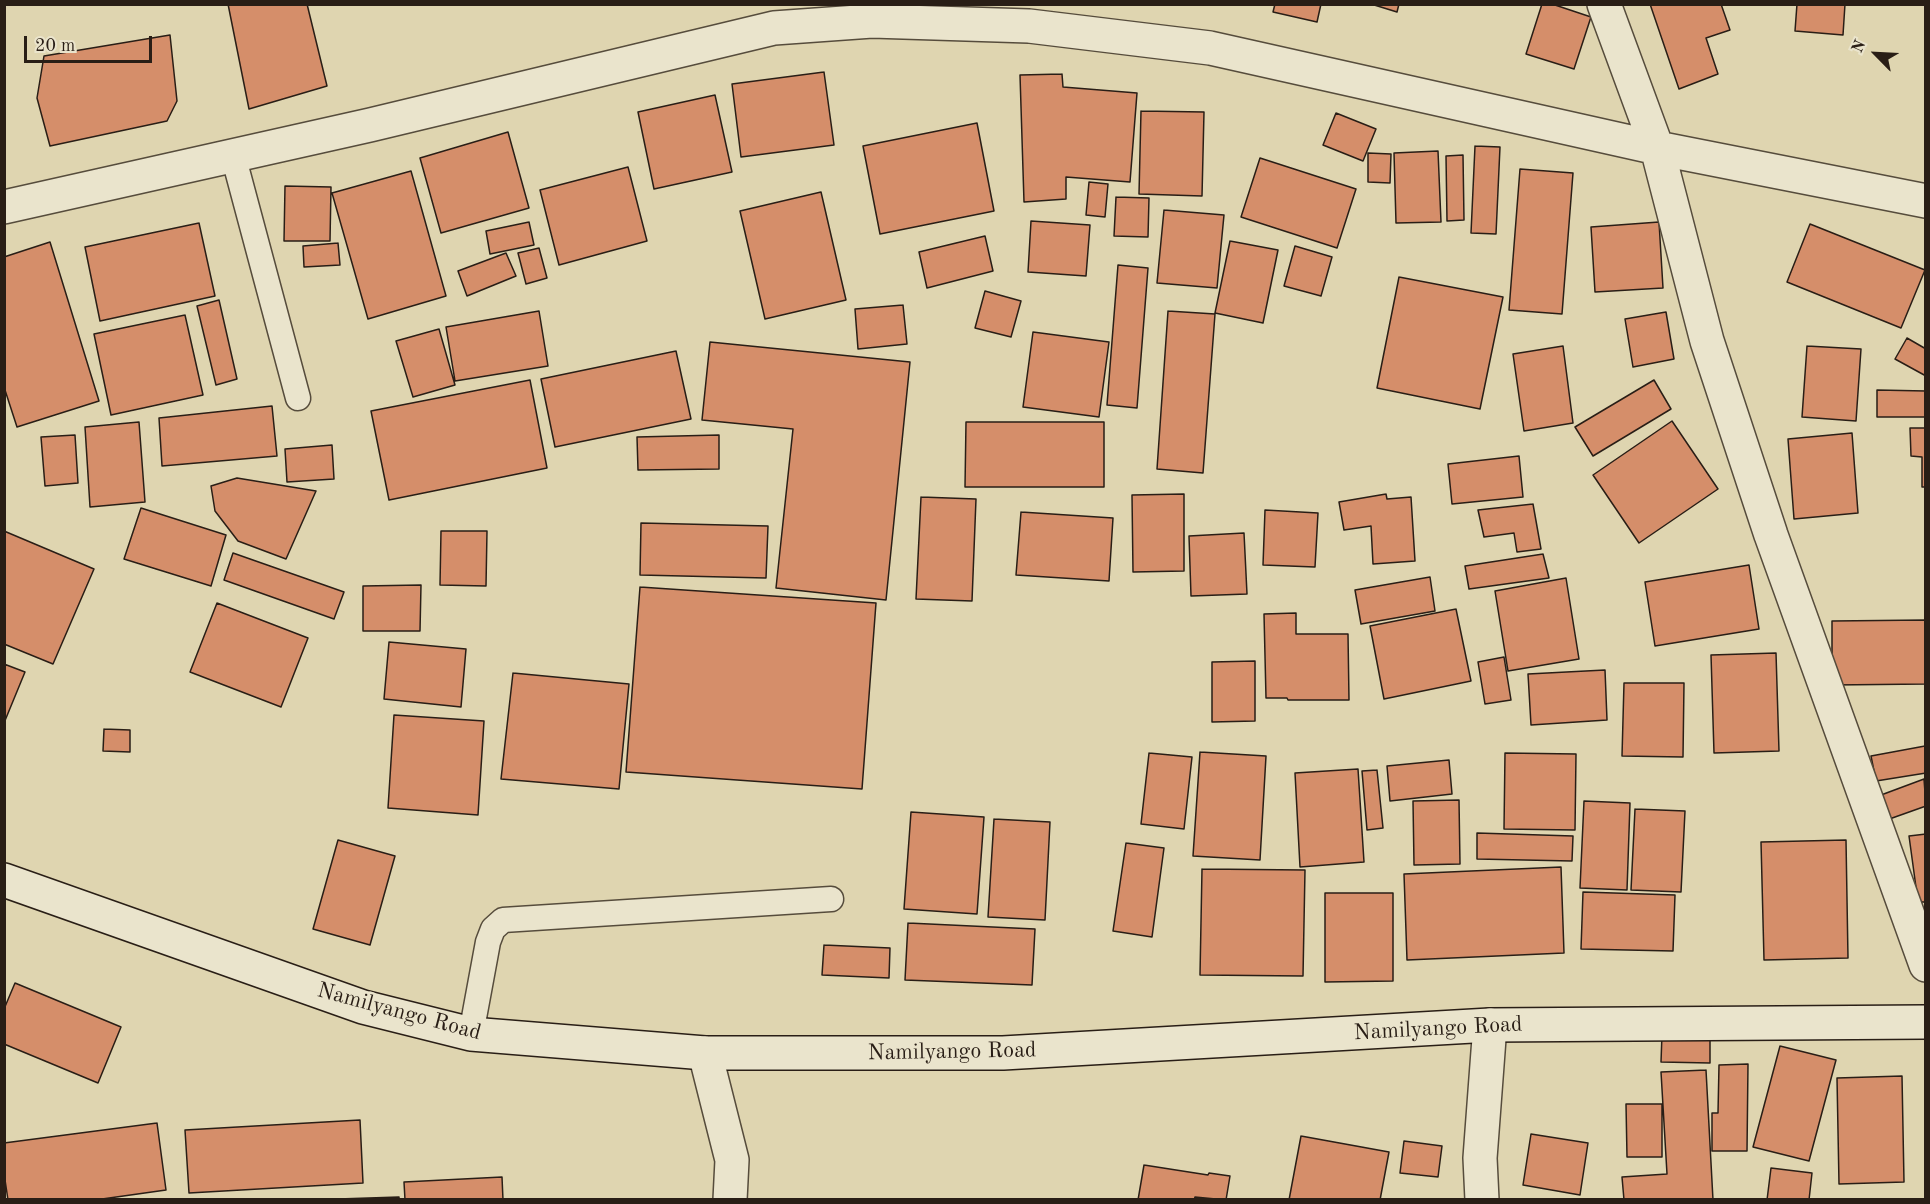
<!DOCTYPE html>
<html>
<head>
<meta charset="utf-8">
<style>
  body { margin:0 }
  #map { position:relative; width:1930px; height:1204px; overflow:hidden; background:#dfd5b0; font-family:"Old Standard TT",serif }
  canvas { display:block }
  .frame { position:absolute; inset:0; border:6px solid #291e16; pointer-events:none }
  .north { position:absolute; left:1846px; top:24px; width:60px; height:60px; -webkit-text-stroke:4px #eae4cc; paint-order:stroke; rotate:294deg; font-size:16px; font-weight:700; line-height:24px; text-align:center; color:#291e16 }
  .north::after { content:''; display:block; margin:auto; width:21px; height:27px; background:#291e16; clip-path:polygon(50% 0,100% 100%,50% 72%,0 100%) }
  .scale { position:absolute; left:24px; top:36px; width:128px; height:27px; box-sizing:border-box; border:3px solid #291e16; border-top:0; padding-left:8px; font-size:18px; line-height:21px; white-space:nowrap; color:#291e16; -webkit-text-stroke:4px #eae4cc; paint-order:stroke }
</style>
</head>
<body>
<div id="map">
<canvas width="1930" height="1204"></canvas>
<div class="frame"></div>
<div class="north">N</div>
<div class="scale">20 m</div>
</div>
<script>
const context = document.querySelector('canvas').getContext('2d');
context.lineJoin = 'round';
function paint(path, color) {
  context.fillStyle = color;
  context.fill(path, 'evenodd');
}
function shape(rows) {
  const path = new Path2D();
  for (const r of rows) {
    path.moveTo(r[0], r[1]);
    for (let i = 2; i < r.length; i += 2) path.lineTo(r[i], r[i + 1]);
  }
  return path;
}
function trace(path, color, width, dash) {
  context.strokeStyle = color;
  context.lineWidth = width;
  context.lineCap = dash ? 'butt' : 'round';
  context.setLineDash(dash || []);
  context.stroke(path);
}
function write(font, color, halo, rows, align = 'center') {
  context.font = font + ' "Old Standard TT",serif';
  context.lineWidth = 5;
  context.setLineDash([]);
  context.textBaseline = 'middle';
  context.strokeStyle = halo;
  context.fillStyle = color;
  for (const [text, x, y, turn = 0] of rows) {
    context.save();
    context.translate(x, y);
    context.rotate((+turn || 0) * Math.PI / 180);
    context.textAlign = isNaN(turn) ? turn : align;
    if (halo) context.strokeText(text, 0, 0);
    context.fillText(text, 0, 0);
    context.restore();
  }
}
const building = shape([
  [228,4,307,4,327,86,249,109,228,4],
  [1275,4,1321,4,1317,22,1273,12,1275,4],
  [1371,4,1399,4,1397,12,1371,4],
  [1542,4,1552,4,1591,17,1574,69,1526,54,1542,4],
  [1650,4,1721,4,1730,30,1706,38,1718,74,1679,89,1650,4],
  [1797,4,1845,4,1843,35,1795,31,1797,4],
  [170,35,177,101,167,121,50,146,37,98,44,56,170,35],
  [824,72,834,145,741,157,732,84,824,72],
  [1062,74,1063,87,1137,93,1130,182,1066,177,1066,199,1024,202,1020,75,1062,74],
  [715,95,732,172,654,189,638,112,715,95],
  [1141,111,1204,112,1202,196,1139,194,1141,111],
  [1336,113,1376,129,1363,161,1323,145,1336,113],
  [977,123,994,211,880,234,863,146,977,123],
  [508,132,529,208,441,233,420,158,508,132],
  [1475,146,1500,147,1496,234,1471,233,1475,146],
  [1438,151,1441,222,1396,223,1394,153,1438,151],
  [1368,153,1391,154,1390,183,1368,182,1368,153],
  [1463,155,1464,220,1447,221,1446,156,1463,155],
  [1260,158,1356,189,1337,248,1241,217,1260,158],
  [628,167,647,241,559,265,540,190,628,167],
  [1520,169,1573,173,1562,314,1509,310,1520,169],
  [411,171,446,296,368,319,332,193,411,171],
  [1089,182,1108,184,1105,217,1086,215,1089,182],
  [285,186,331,187,330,241,284,241,285,186],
  [821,192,846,300,765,319,740,211,821,192],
  [1116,197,1149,198,1148,237,1114,236,1116,197],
  [1164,210,1224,215,1217,288,1157,283,1164,210],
  [1031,221,1090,225,1086,276,1028,272,1031,221],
  [529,222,534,245,490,254,486,231,529,222],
  [1659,222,1663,288,1595,292,1591,227,1659,222],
  [199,223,215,296,100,321,85,247,199,223],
  [1810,224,1925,270,1901,328,1787,282,1810,224],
  [985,236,993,271,927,288,919,252,985,236],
  [1230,241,1278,250,1263,323,1215,313,1230,241],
  [50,242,99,401,17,427,4,387,4,257,50,242],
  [338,243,340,265,304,267,303,246,338,243],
  [1295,246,1332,257,1321,296,1284,286,1295,246],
  [539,248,547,278,526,284,518,253,539,248],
  [506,253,516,276,467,296,458,271,506,253],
  [1118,265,1148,268,1137,408,1107,405,1118,265],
  [1399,277,1503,297,1480,409,1377,388,1399,277],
  [985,291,1021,301,1011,337,975,328,985,291],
  [219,300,237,379,216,385,197,306,219,300],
  [903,305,907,344,858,349,855,309,903,305],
  [539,311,548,366,455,381,446,327,539,311],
  [1168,311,1215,314,1203,473,1157,469,1168,311],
  [1666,312,1674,359,1633,367,1625,319,1666,312],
  [185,315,203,395,111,415,94,334,185,315],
  [439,329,455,385,413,397,396,341,439,329],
  [1033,332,1109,342,1099,417,1023,407,1033,332],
  [1907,338,1926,349,1926,376,1895,359,1907,338],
  [710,342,910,362,886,600,776,588,793,429,702,420,710,342],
  [1563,346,1573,423,1524,431,1513,354,1563,346],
  [1807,346,1861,349,1856,421,1802,417,1807,346],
  [676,351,691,419,555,447,541,379,676,351],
  [530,380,547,468,389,500,371,411,530,380],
  [1654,380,1671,409,1593,456,1575,427,1654,380],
  [1877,390,1926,391,1926,417,1877,417,1877,390],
  [272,406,277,456,162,466,159,418,272,406],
  [1672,421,1718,489,1639,543,1593,475,1672,421],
  [139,422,145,502,90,507,85,427,139,422],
  [966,422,1104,422,1104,487,965,487,966,422],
  [1910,428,1926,428,1926,487,1922,487,1922,457,1911,456,1910,428],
  [1852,433,1858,513,1794,519,1788,439,1852,433],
  [75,435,78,483,45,486,41,437,75,435],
  [719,435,719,469,638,470,637,437,719,435],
  [332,445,334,479,287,482,285,449,332,445],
  [1519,456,1523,497,1452,504,1448,464,1519,456],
  [237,478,316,491,286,559,238,541,215,511,211,486,237,478],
  [1184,494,1184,571,1133,572,1132,495,1184,494],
  [1386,494,1387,499,1411,497,1415,561,1373,564,1371,526,1344,530,1339,502,1386,494],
  [921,497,976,499,972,601,916,599,921,497],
  [1533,504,1541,549,1517,552,1514,533,1484,537,1478,510,1533,504],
  [141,508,226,535,211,586,124,559,141,508],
  [1265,510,1318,513,1315,567,1263,565,1265,510],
  [1021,512,1113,518,1109,581,1016,575,1021,512],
  [641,523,768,526,766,578,640,575,641,523],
  [4,531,94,569,53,664,4,644,4,531],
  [441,531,487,531,486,586,440,585,441,531],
  [1244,533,1247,594,1191,596,1189,536,1244,533],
  [233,553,344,592,334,619,224,580,233,553],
  [1543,554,1549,578,1469,589,1465,566,1543,554],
  [1749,565,1759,629,1655,646,1645,582,1749,565],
  [1430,577,1435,611,1361,624,1355,590,1430,577],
  [1566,578,1579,659,1508,671,1495,591,1566,578],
  [421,585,420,631,363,631,363,586,421,585],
  [640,587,876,603,862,789,626,772,640,587],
  [217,603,308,638,281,707,190,672,217,603],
  [1456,609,1471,681,1384,699,1370,626,1456,609],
  [1296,613,1296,634,1348,634,1349,700,1288,700,1287,698,1266,698,1264,614,1296,613],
  [1926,620,1926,684,1832,685,1832,621,1926,620],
  [389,642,466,649,461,707,384,699,389,642],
  [1776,653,1779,751,1714,753,1711,655,1776,653],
  [1504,657,1511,700,1485,704,1478,662,1504,657],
  [1255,661,1255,721,1212,722,1212,662,1255,661],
  [4,664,25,672,4,723,4,664],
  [1605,670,1607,720,1531,725,1528,674,1605,670],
  [513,673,629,684,619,789,501,779,513,673],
  [1624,683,1684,683,1683,757,1622,756,1624,683],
  [394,715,484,721,478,815,388,808,394,715],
  [104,729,130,730,130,752,103,751,104,729],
  [1925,746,1926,773,1876,781,1871,756,1925,746],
  [1200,752,1266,756,1260,860,1193,856,1200,752],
  [1149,753,1192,757,1184,829,1141,824,1149,753],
  [1505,753,1576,754,1575,830,1504,829,1505,753],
  [1449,760,1452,794,1390,801,1387,766,1449,760],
  [1358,769,1364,862,1300,867,1295,773,1358,769],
  [1377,770,1383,828,1367,830,1362,771,1377,770],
  [1924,779,1926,806,1881,822,1873,798,1924,779],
  [1459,800,1460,864,1414,865,1413,801,1459,800],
  [1584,801,1630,803,1627,890,1580,888,1584,801],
  [1635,809,1685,811,1681,892,1631,890,1635,809],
  [911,812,984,817,977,914,904,909,911,812],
  [994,819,1050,822,1045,920,988,917,994,819],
  [1477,833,1573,836,1572,861,1477,859,1477,833],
  [1926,834,1926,902,1918,902,1909,836,1926,834],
  [338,840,395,856,370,945,313,929,338,840],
  [1846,840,1848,958,1764,960,1761,842,1846,840],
  [1126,843,1164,848,1152,937,1113,931,1126,843],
  [1561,867,1564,953,1407,960,1404,874,1561,867],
  [1202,869,1305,870,1303,976,1200,975,1202,869],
  [1583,892,1675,895,1673,951,1581,949,1583,892],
  [1325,893,1393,893,1393,981,1325,982,1325,893],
  [908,923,1035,929,1032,985,905,980,908,923],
  [824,945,890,948,889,978,822,975,824,945],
  [15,983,121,1027,98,1083,4,1044,4,1009,15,983],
  [1662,1034,1710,1035,1710,1063,1661,1062,1662,1034],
  [1780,1046,1836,1060,1809,1161,1753,1147,1780,1046],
  [1748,1064,1747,1151,1712,1151,1712,1113,1718,1113,1719,1065,1748,1064],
  [1706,1070,1713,1200,1624,1200,1622,1177,1667,1174,1661,1072,1706,1070],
  [1902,1076,1904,1182,1839,1184,1837,1078,1902,1076],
  [1626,1104,1662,1104,1662,1157,1627,1157,1626,1104],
  [360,1120,363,1183,189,1193,185,1130,360,1120],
  [157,1123,166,1190,95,1200,8,1200,4,1173,4,1143,157,1123],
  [1531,1134,1588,1143,1580,1195,1523,1185,1531,1134],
  [1301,1136,1389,1152,1380,1200,1289,1200,1301,1136],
  [1404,1141,1442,1146,1438,1177,1400,1173,1404,1141],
  [1144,1165,1208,1175,1209,1173,1230,1176,1226,1200,1195,1197,1194,1200,1138,1200,1144,1165],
  [1771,1168,1812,1173,1809,1200,1767,1200,1771,1168],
  [502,1177,503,1200,405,1200,404,1182,502,1177],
  [399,1197,399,1200,338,1200,338,1199,399,1197]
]);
paint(building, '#d58e6a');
trace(building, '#291e16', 1.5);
const lane = shape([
  [233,155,298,398],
  [471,1034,488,942,493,929,503,920,831,899]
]);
const street = shape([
  [1604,4,1657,148,1707,341,1771,535,1926,965],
  [4,207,370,125,774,28,872,21,1029,26,1210,48,1657,148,1926,201],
  [705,1053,732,1160,730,1200],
  [1482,1200,1480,1158,1490,1025]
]);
const secondary = shape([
  [4,880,363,1007,471,1034,705,1053,1003,1053,1490,1025,1926,1022]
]);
trace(lane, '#564c3c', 27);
trace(street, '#564c3c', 36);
trace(secondary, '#291e16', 36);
trace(lane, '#eae4cc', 24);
trace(street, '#eae4cc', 33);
trace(secondary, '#eae4cc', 33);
write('22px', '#291e16', '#eae4cc', [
  ["Namilyango Road",399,1012,15],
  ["Namilyango Road",1438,1029,-3],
  ["Namilyango Road",952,1052,-1]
]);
</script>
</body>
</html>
